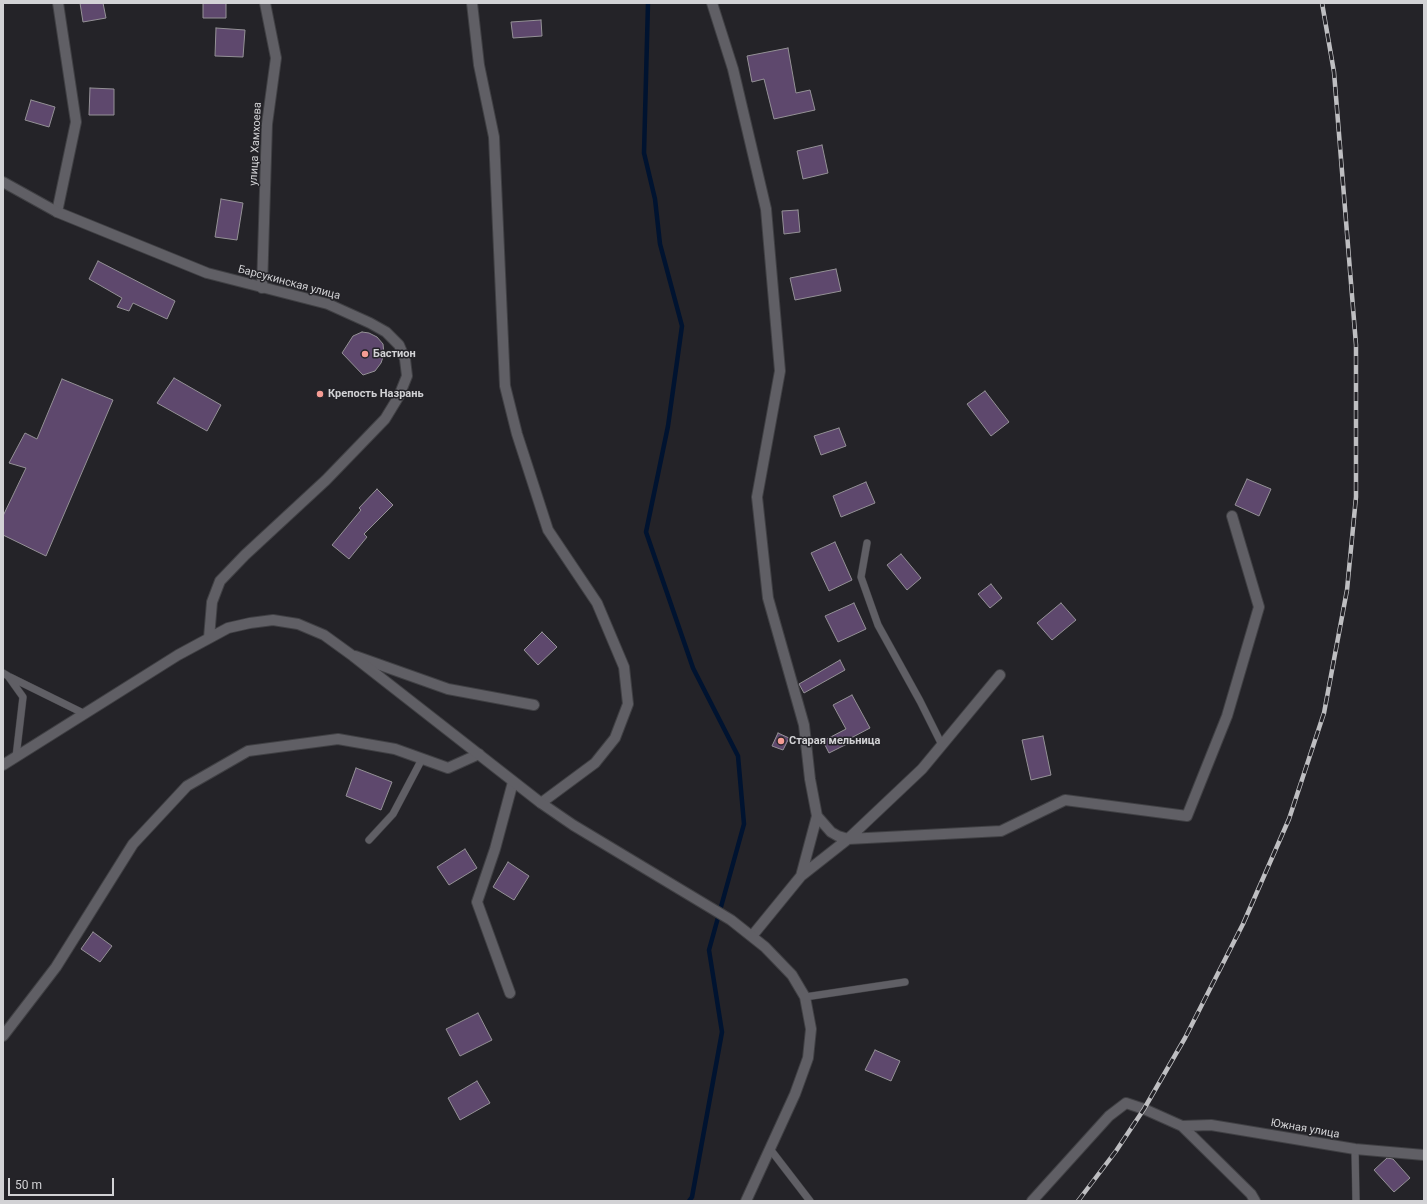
<!DOCTYPE html>
<html>
<head>
<meta charset="utf-8">
<style>
  body { margin:0 }
  #map { position:relative; width:1427px; height:1204px; overflow:hidden; background:#242328; font-family:Roboto,sans-serif }
  canvas { display:block }
  .frame { position:absolute; inset:0; border:4px solid #d2d2d5; pointer-events:none }
  .scale { position:absolute; left:8px; top:1178px; width:106px; height:18px; box-sizing:border-box; border:2px solid #d2d2d5; border-top:0; padding-left:5px; font-size:12px; line-height:14px; white-space:nowrap; color:#d2d2d5; -webkit-text-stroke:3px #242328; paint-order:stroke }
</style>
</head>
<body>
<div id="map">
<canvas width="1427" height="1204"></canvas>
<div class="frame"></div>
<div class="scale">50 m</div>
</div>
<script>
const context = document.querySelector('canvas').getContext('2d');
context.lineJoin = 'round';
function shape(rows) {
  const path = new Path2D();
  for (const r of rows) {
    path.moveTo(r[0], r[1]);
    for (let i = 2; i < r.length; i += 2) path.lineTo(r[i], r[i + 1]);
  }
  return path;
}
function trace(path, color, width, dash) {
  context.strokeStyle = color;
  context.lineWidth = width;
  context.lineCap = dash ? 'butt' : 'round';
  context.setLineDash(dash || []);
  context.stroke(path);
}
function paint(path, color) {
  context.fillStyle = color;
  context.fill(path, 'evenodd');
}
function write(font, color, halo, rows, align = 'center') {
  context.font = font + ' Roboto,sans-serif';
  context.lineWidth = 3;
  context.setLineDash([]);
  context.textBaseline = 'middle';
  context.strokeStyle = halo;
  context.fillStyle = color;
  for (const [text, x, y, turn = 0] of rows) {
    context.save();
    context.translate(x, y);
    context.rotate((+turn || 0) * Math.PI / 180);
    context.textAlign = isNaN(turn) ? turn : align;
    if (halo) context.strokeText(text, 0, 0);
    context.fillText(text, 0, 0);
    context.restore();
  }
}
trace(shape([
  [648,3,644,153,655,199,660,244,682,326,668,426,646,532,693,668,738,756,744,824,709,950,722,1032,692,1197,689,1201]
]), '#001330', 4.5);
const building = shape([
  [80,3,103,3,106,18,83,22,80,3],
  [203,3,226,3,226,18,203,18,203,3],
  [541,20,542,36,513,38,511,22,541,20],
  [216,28,245,30,243,57,215,56,216,28],
  [788,48,796,93,810,90,815,110,774,119,764,79,752,82,747,56,788,48],
  [90,88,114,89,114,115,89,115,90,88],
  [31,100,55,107,49,127,25,120,31,100],
  [822,145,828,173,803,179,797,151,822,145],
  [221,199,243,203,237,240,215,237,221,199],
  [798,210,800,232,784,234,782,211,798,210],
  [98,261,175,301,167,319,133,303,129,311,117,307,122,298,89,279,98,261],
  [836,269,841,291,795,300,790,278,836,269],
  [362,332,369,333,377,337,383,344,384,354,381,363,375,371,363,375,342,353,353,336,362,332],
  [174,378,221,405,207,431,157,403,174,378],
  [62,379,113,400,46,556,3,535,3,516,26,468,9,463,25,433,37,439,62,379],
  [985,391,1009,422,991,436,967,404,985,391],
  [839,428,846,446,821,455,814,436,839,428],
  [1247,479,1271,489,1259,516,1235,505,1247,479],
  [866,482,875,503,841,517,833,496,866,482],
  [377,489,393,505,364,534,367,537,349,559,332,545,361,510,359,508,377,489],
  [835,542,852,580,829,591,811,553,835,542],
  [901,554,921,578,907,590,887,565,901,554],
  [991,584,1002,598,990,608,978,594,991,584],
  [854,603,866,629,838,642,825,616,854,603],
  [1061,603,1076,620,1052,640,1037,623,1061,603],
  [542,632,557,647,538,665,524,650,542,632],
  [840,660,845,670,804,693,799,684,840,660],
  [852,695,870,728,851,738,853,741,829,753,823,741,846,729,833,705,852,695],
  [778,733,789,738,783,750,772,746,778,733],
  [1043,736,1051,775,1031,780,1022,740,1043,736],
  [356,768,392,782,381,810,346,796,356,768],
  [465,849,477,868,449,885,437,867,465,849],
  [508,862,529,876,514,900,493,887,508,862],
  [93,932,112,946,100,962,81,949,93,932],
  [478,1013,492,1040,460,1056,446,1029,478,1013],
  [875,1050,900,1061,891,1081,865,1070,875,1050],
  [477,1081,490,1103,460,1120,448,1098,477,1081],
  [1387,1158,1393,1159,1410,1178,1394,1192,1374,1170,1387,1158]
]);
paint(building, '#5e486d');
trace(building, '#949196', 1);
const service = shape([
  [867,543,861,577,878,625,920,701,942,745],
  [3,673,8,676,23,697,16,757],
  [10,677,85,714],
  [369,840,393,814,422,759],
  [805,997,905,982],
  [770,1149,810,1201],
  [1355,1149,1356,1201]
]);
const minor = shape([
  [472,3,479,65,494,137,505,386,517,434,548,530,597,603,624,667,628,704,615,738,595,763,541,803],
  [712,3,733,69,766,209,780,371,757,497,768,598,804,725,810,779,817,816,801,876],
  [57,212,76,122,58,3],
  [262,288,267,124,276,58,265,3],
  [355,656,448,689,534,705],
  [817,816,831,832,838,836,848,839,1001,831,1065,800,1187,816,1227,716,1259,607,1232,516],
  [752,936,801,876,848,839,922,769,1000,675],
  [510,993,477,902,495,849,513,782],
  [3,1036,56,967,133,844,187,786,248,751,338,739,395,749,448,768,479,754]
]);
const tertiary = shape([
  [3,182,57,212,207,273,328,304,370,323,386,332,399,345,405,359,407,376,399,396,385,419,326,480,245,555,220,581,212,602,209,638],
  [3,765,178,655,228,628,250,623,273,620,298,624,324,635,353,656,541,803,573,825,731,920,765,947,792,975,805,997,811,1029,808,1058,795,1094,746,1201],
  [1182,1126,1211,1125,1355,1149,1424,1155],
  [1032,1201,1109,1116,1126,1103,1144,1109,1182,1126,1251,1194,1255,1201]
]);
trace(service, '#404044', 8);
trace(minor, '#404044', 12);
trace(tertiary, '#404044', 12);
trace(service, '#605f65', 7);
trace(minor, '#605f65', 10);
trace(tertiary, '#605f65', 10);
const rail = shape([
  [1078,1201,1116,1151,1144,1109,1185,1038,1243,924,1289,819,1324,713,1347,590,1356,497,1356,345,1334,72,1322,3]
]);
trace(rail, '#bebec1', 4.5);
trace(rail, '#242328', 3, [9]);
for (const [x, y, r, color] of [
  [365,354,4,"#f59c94"],
  [320,394,4,"#f59c94"],
  [781,741,4,"#f59c94"]
]) {
  const dot = new Path2D();
  dot.arc(x, y, r, 0, 2 * Math.PI);
  context.fillStyle = color;
  context.fill(dot);
  trace(dot, '#242328', 1.5);
}
write('11px', '#d2d2d5', '#242328', [
  ["улица Хамхоева",256,144,-87],
  ["Барсукинская улица",289,283,15],
  ["Южная улица",1305,1129,10]
]);
write('bold 11px', '#d2d2d5', '#242328', [
  ["Бастион",373,354],
  ["Крепость Назрань",328,394],
  ["Старая мельница",789,741]
], 'left');
</script>
</body>
</html>
